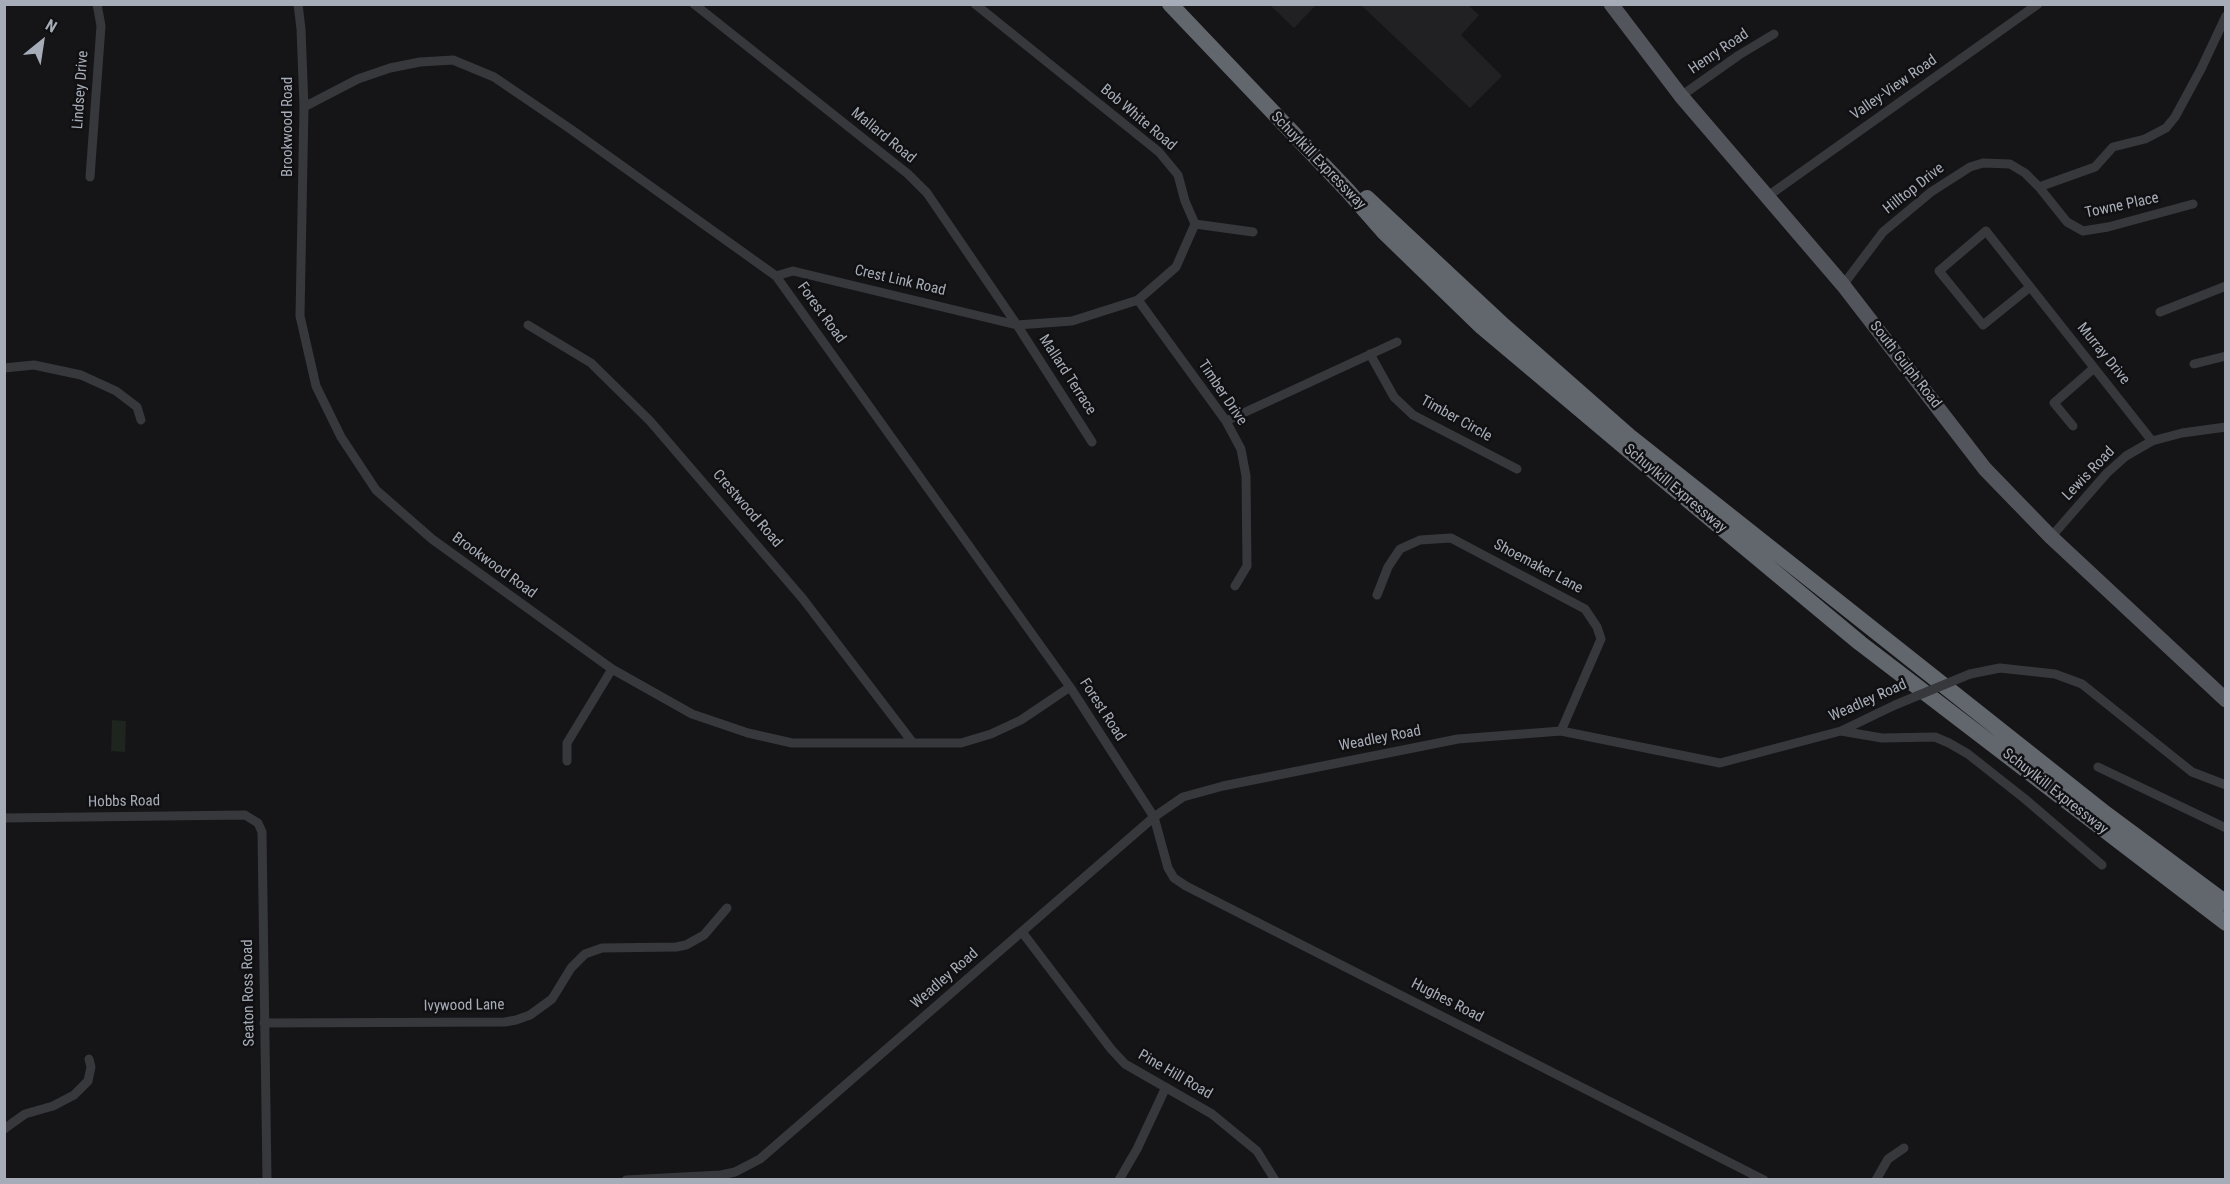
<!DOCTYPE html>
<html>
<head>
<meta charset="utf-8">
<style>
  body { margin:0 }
  #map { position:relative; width:2230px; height:1184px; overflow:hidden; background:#151517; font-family:"Roboto Condensed",sans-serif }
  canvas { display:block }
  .frame { position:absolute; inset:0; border:6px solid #a7adb8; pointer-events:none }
  .north { position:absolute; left:12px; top:12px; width:60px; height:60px; -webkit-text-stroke:4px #101012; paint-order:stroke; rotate:30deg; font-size:16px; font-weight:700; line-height:24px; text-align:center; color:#a7adb8 }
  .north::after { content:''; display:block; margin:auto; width:21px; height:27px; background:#a7adb8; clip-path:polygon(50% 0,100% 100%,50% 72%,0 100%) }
</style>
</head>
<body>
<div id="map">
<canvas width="2230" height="1184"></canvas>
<div class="frame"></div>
<div class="north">N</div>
</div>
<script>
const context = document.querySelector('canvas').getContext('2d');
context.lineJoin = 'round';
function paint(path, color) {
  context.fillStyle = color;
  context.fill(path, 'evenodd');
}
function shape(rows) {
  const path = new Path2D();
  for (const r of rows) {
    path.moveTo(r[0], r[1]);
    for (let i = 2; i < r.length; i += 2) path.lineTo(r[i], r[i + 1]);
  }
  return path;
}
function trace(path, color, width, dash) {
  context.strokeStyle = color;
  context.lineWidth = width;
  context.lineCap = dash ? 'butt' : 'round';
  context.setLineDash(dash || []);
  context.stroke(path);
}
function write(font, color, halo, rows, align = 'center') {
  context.font = font + ' "Roboto Condensed",sans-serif';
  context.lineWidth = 5;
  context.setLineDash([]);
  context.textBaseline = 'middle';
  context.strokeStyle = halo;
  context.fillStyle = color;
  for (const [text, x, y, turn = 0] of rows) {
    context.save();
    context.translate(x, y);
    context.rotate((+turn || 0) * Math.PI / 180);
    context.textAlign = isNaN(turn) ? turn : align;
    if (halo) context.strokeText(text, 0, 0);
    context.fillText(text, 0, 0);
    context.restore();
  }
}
paint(shape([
  [1270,5,1316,5,1294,28],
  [1361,5,1468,5,1479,15,1461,35,1502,76,1470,108]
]), '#212124');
paint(shape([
  [112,720,126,721,125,752,111,751]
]), '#1d251e');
trace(shape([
  [298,4,301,29,304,107,300,316,316,386,341,437,376,490,432,539,612,669,692,714,748,733,792,743,961,743,991,734,1021,720,1070,687],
  [694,4,908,174,927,193,1017,325,1092,442],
  [1681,96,1739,55,1774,34],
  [304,107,358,79,390,68,420,62,453,60,494,77,569,128,776,276,1070,687,1154,817,1168,868,1174,878,1186,886,1764,1180],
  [90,177,101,26,97,4],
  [2039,187,2067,222,2083,231,2108,227,2193,204],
  [1768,196,2038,4],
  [1195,224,1253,232],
  [776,276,793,271,1017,325,1072,321,1138,300,1176,267,1195,224,1185,201,1178,175,1159,152,975,4],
  [1843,285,1883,232,1931,192,1970,167,1983,163,2010,164,2025,173,2039,187,2095,167,2113,147,2145,139,2166,128,2175,117,2201,69,2226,16],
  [2030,287,1983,325,1939,271,1986,231,2152,441],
  [1138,300,1226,421,1241,449,1246,476,1247,566,1235,586],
  [2160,312,2226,286],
  [528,325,591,363,650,421,803,599,913,743],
  [1370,354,1394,397,1413,415,1517,469],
  [2194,364,2226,356],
  [4,368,34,365,81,375,116,391,137,407,141,420],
  [1226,421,1397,342],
  [2073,426,2054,403,2094,368],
  [2051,537,2107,473,2126,456,2152,441,2182,433,2226,427],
  [1377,595,1388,567,1400,549,1420,540,1451,538,1585,609,1597,627,1601,639,1561,731],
  [1970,674,2000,668,2055,674,2082,684,2192,772,2226,785],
  [1841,731,1882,738,1935,737,1949,743,1968,754,2025,799,2102,865],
  [567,761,567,743,612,669],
  [2098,767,2226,828],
  [4,818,245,815,258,823,262,832,267,1180],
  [1022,932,1111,1049,1125,1064,1212,1114,1257,1151,1275,1180],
  [264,1023,505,1022,516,1020,530,1015,552,999,571,968,585,954,602,948,676,947,686,945,704,935,727,908],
  [4,1129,25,1114,53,1106,74,1095,88,1081,91,1067,89,1059],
  [626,1180,721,1175,735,1172,760,1159,1154,817,1183,797,1223,786,1458,739,1561,731,1720,763,1841,731,1895,705],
  [1119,1180,1137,1149,1166,1087],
  [1876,1180,1888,1159,1904,1148]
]), '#36383c', 9);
trace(shape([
  [1611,4,1681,96,1843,285,1985,469,2051,537,2226,700]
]), '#52555b', 15);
trace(shape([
  [1170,4,1348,191,1384,232,1482,327,1659,476,1860,643,2226,923],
  [1367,198,1504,326,1629,436,2106,814,2226,903]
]), '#62666d', 16);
trace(shape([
  [1895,705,1970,674]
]), '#36383c', 9);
write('15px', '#a7adb8', '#101012', [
  ["Henry Road",1719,52,-34],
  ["Valley-View Road",1894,88,-35],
  ["Lindsey Drive",81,90,-86],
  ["Bob White Road",1138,118,40],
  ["Brookwood Road",288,127,-90],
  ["Mallard Road",883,136,39],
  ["Schuylkill Expressway",1318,161,46],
  ["Hilltop Drive",1914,189,-38],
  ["Towne Place",2122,206,-12],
  ["Crest Link Road",900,281,13],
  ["Forest Road",821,313,54],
  ["Murray Drive",2103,354,51],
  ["South Gulph Road",1905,365,52],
  ["Mallard Terrace",1067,375,57],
  ["Timber Drive",1222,393,56],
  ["Timber Circle",1456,419,29],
  ["Lewis Road",2089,474,-46],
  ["Schuylkill Expressway",1675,489,40],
  ["Crestwood Road",747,509,49],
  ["Brookwood Road",494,566,36],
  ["Shoemaker Lane",1538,567,28],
  ["Weadley Road",1868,701,-24],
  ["Forest Road",1102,710,57],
  ["Weadley Road",1380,739,-11],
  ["Schuylkill Expressway",2055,792,38],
  ["Hobbs Road",124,802,-1],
  ["Weadley Road",945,979,-41],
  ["Seaton Ross Road",249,993,-91],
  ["Hughes Road",1447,1001,27],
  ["Ivywood Lane",464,1006,-1],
  ["Pine Hill Road",1175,1075,30]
]);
</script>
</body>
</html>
